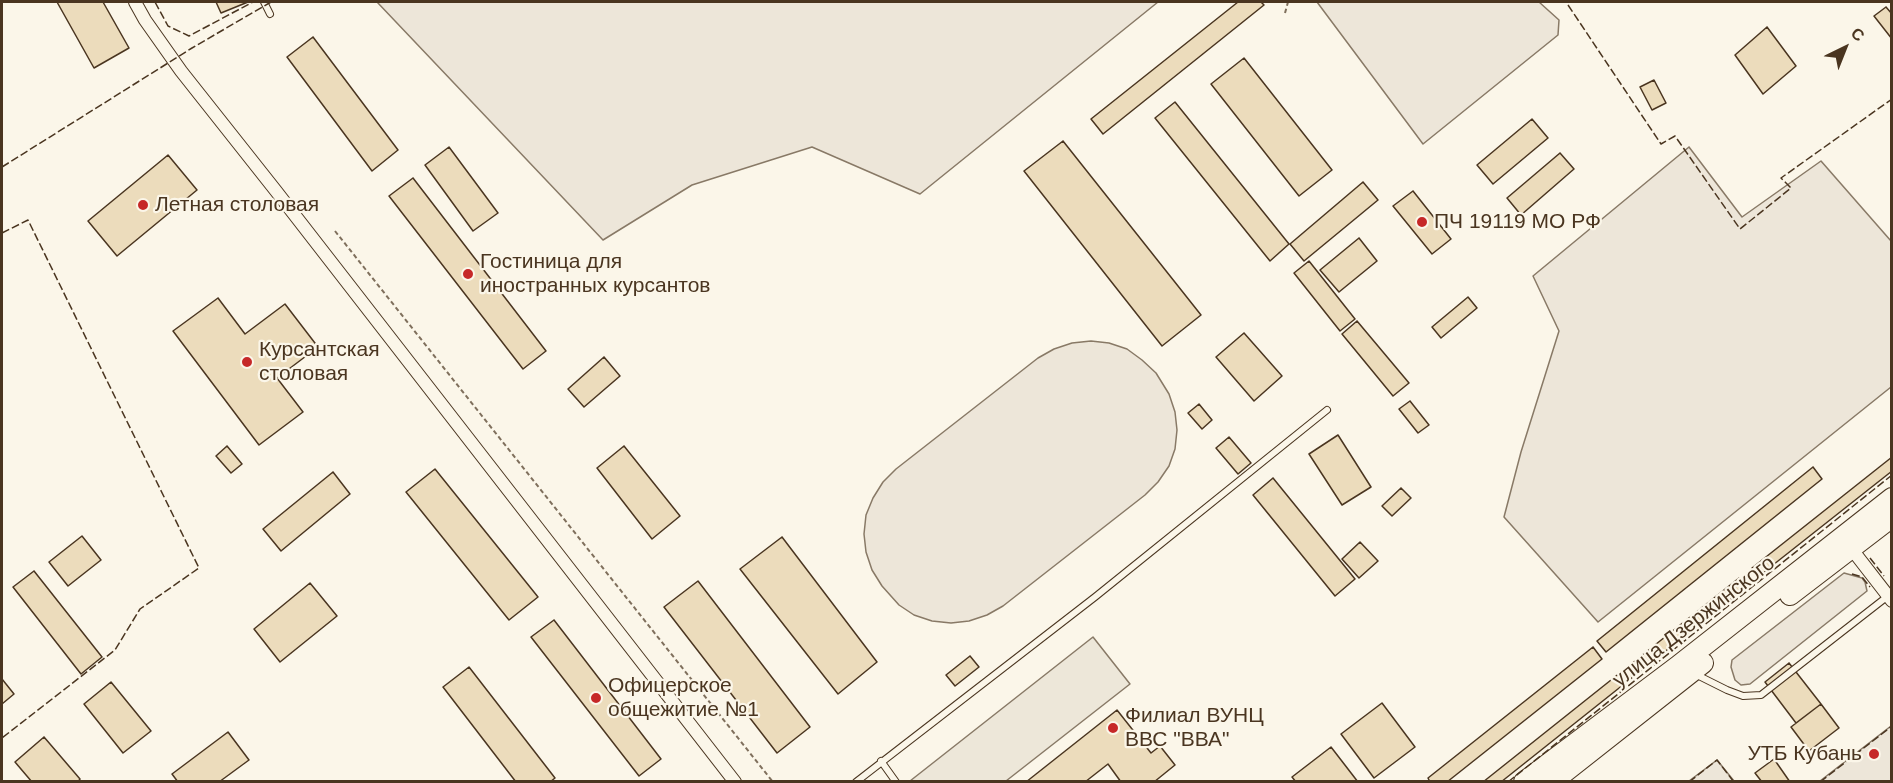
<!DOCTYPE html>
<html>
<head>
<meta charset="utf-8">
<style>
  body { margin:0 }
  #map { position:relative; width:1893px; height:783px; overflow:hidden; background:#fbf6e9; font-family:Helvetica,sans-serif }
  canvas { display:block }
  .frame { position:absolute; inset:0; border:3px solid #4a3520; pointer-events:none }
  .north { position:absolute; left:1815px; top:18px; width:60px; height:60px; -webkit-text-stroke:4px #fbf6e9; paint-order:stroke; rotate:43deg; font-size:16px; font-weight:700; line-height:24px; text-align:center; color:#4a3520 }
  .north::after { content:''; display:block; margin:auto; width:21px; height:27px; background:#4a3520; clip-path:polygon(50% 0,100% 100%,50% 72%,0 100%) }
</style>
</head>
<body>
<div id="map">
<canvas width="1893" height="783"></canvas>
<div class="frame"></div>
<div class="north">С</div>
</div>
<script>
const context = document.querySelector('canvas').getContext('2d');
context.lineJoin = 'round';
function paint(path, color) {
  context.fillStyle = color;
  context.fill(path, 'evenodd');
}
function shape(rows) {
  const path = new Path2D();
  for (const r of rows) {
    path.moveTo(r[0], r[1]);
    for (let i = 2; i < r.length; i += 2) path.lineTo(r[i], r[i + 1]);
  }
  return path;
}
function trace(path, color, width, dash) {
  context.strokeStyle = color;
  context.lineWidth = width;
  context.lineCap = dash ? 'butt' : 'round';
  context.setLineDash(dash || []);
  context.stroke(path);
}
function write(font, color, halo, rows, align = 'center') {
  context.font = font + ' Helvetica,sans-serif';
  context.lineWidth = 4.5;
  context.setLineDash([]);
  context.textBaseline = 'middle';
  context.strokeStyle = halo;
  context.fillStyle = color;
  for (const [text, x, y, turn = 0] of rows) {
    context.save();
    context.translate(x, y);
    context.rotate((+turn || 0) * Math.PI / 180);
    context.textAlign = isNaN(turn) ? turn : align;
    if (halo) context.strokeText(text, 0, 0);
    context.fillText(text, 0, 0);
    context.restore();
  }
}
const green = shape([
  [377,2,1158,2,920,194,812,147,692,185,603,240,377,2],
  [1317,2,1539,2,1559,20,1558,35,1423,144,1317,2],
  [1689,147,1742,217,1821,161,1891,241,1891,387,1598,622,1504,517,1521,452,1559,331,1533,276,1689,147],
  [1091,341,1109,343,1127,349,1142,360,1156,373,1169,394,1175,412,1177,430,1175,449,1169,466,1158,482,1145,495,1003,606,987,615,969,621,951,623,932,621,914,615,899,605,882,586,872,570,866,552,864,534,866,515,873,498,883,482,896,469,1038,358,1054,349,1072,343,1091,341],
  [1844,573,1862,578,1865,582,1867,591,1750,684,1741,685,1735,680,1731,667,1732,660,1844,573],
  [1891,726,1891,781,1820,781,1891,726],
  [1717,760,1734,781,1689,781,1717,760]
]);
paint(green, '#ede6d9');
trace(green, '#887966', 1.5);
const parking = shape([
  [1093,637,1130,684,1006,781,910,781,1093,637]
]);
paint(parking, '#ede7d9');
trace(parking, '#887966', 1.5);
const building = shape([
  [57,2,103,2,129,48,94,68,57,2],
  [216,2,248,2,221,13,216,2],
  [1238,2,1261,2,1264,5,1103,134,1091,119,1238,2],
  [1886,7,1892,14,1892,39,1874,16,1886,7],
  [1767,27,1796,66,1763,94,1735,55,1767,27],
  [313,37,398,150,372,171,287,57,313,37],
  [1244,58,1332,170,1299,196,1211,84,1244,58],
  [1654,80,1666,103,1652,110,1640,87,1654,80],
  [1175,102,1289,244,1270,261,1155,118,1175,102],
  [1532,119,1548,138,1493,184,1477,165,1532,119],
  [1063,141,1201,315,1162,346,1024,171,1063,141],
  [449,147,498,213,473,231,425,165,449,147],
  [1560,153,1574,169,1521,215,1507,198,1560,153],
  [168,155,197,190,117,256,88,221,168,155],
  [413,178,546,351,523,369,389,196,413,178],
  [1363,182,1378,200,1304,261,1290,244,1363,182],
  [1413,191,1451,239,1432,254,1393,206,1413,191],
  [1359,238,1377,261,1339,292,1320,270,1359,238],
  [1309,261,1355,319,1340,331,1294,273,1309,261],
  [1468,297,1477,308,1441,338,1432,327,1468,297],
  [218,298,245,334,285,304,318,347,277,378,303,412,259,445,173,331,218,298],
  [1357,321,1409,383,1393,396,1342,334,1357,321],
  [1244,333,1282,376,1254,401,1216,357,1244,333],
  [604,357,620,376,584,407,568,389,604,357],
  [1410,401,1429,425,1418,433,1399,409,1410,401],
  [1199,404,1212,420,1202,429,1188,413,1199,404],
  [1338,435,1371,487,1342,505,1309,454,1338,435],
  [1229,437,1251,463,1238,474,1216,448,1229,437],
  [227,446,242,464,231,473,216,456,227,446],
  [624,446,680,516,652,539,597,468,624,446],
  [1892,457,1892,471,1759,576,1752,568,1892,457],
  [1813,467,1822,479,1606,652,1597,641,1813,467],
  [435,469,538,597,509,620,406,492,435,469],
  [333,472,350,494,281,551,263,529,333,472],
  [1273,478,1355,579,1335,596,1253,495,1273,478],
  [1401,488,1411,498,1392,516,1382,506,1401,488],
  [82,536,101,560,68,586,49,562,82,536],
  [782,537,877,662,838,694,740,569,782,537],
  [1360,542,1378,561,1359,578,1342,559,1360,542],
  [34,571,102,657,81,674,13,587,34,571],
  [1739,578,1746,587,1501,782,1483,782,1739,578],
  [698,581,810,727,777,753,664,607,698,581],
  [310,583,337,616,280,662,254,629,310,583],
  [554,620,661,759,639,776,531,637,554,620],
  [1593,647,1602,659,1447,782,1430,782,1428,778,1593,647],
  [970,656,979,667,955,686,946,675,970,656],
  [1789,663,1821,704,1796,723,1765,682,1789,663],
  [469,667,555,778,550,782,516,782,443,687,469,667],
  [2,679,14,694,2,704,2,679],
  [111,682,151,731,123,753,84,704,111,682],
  [1382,703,1415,747,1374,778,1341,734,1382,703],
  [1821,704,1839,728,1809,751,1791,727,1821,704],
  [1117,710,1151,753,1160,746,1175,765,1154,782,1121,782,1108,764,1085,782,1026,782,1117,710],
  [228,732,249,760,219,782,178,782,172,774,228,732],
  [44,737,80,779,78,782,32,782,15,762,44,737],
  [1331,747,1358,782,1296,782,1292,777,1331,747],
  [1774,759,1790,782,1762,782,1755,773,1774,759]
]);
paint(building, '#ecdcbc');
trace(building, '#4a3520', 1.5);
const lane = shape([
  [264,2,270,14],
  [1695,674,1727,690,1743,696,1761,695,1888,596],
  [881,761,896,782],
  [856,782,1095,597,1327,410]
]);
const street = shape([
  [135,2,145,20,181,71,276,191,735,782],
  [1847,543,1892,601]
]);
const primary = shape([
  [1790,595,1892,517],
  [1524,782,1678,666,1892,498],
  [1552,782,1703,663]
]);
trace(lane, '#4a3520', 8);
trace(street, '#4a3520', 14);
trace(primary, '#4a3520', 22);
trace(shape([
  [1285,13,1288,2],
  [335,231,773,782]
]), '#7f6f5c', 2, [4.5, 3]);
trace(lane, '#fbf6e9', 6);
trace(street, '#fbf6e9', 12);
trace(primary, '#fbf6e9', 20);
trace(shape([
  [155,2,168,26,189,36,253,2],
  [1568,5,1661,144,1675,136,1740,229,1791,188,1781,178,1892,99],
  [2,167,192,48,271,2],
  [2,233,28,220,199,568,140,609,115,650,2,738],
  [1870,558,1884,576],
  [1852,574,1862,577,1870,587],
  [1508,782,1892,475],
  [1689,782,1717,760,1734,782],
  [1820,782,1892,726]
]), '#4a3520', 1.5, [8, 3]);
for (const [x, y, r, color] of [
  [143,205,6,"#c62828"],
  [1422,222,6,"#c62828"],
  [468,274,6,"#c62828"],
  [247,362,6,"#c62828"],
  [596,698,6,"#c62828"],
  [1113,728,6,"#c62828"],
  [1874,754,6,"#c62828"]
]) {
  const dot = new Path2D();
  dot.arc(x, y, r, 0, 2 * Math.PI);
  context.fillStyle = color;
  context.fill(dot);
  trace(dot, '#fbf6e9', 2);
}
write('21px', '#4a3520', '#fbf6e9', [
  ["Летная столовая",155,205],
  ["ПЧ 19119 МО РФ",1434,222],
  ["Гостиница для",480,262],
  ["иностранных курсантов",480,286],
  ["Курсантская",259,350],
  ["столовая",259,374],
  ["Офицерское",608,686],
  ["общежитие №1",608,710],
  ["Филиал ВУНЦ",1125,716],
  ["ВВС \"ВВА\"",1125,740],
  ["УТБ Кубань",1862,754,"right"]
], 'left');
write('21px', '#4a3520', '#fbf6e9', [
  ["улица Дзержинского",1694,622,-38]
]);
</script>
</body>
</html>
